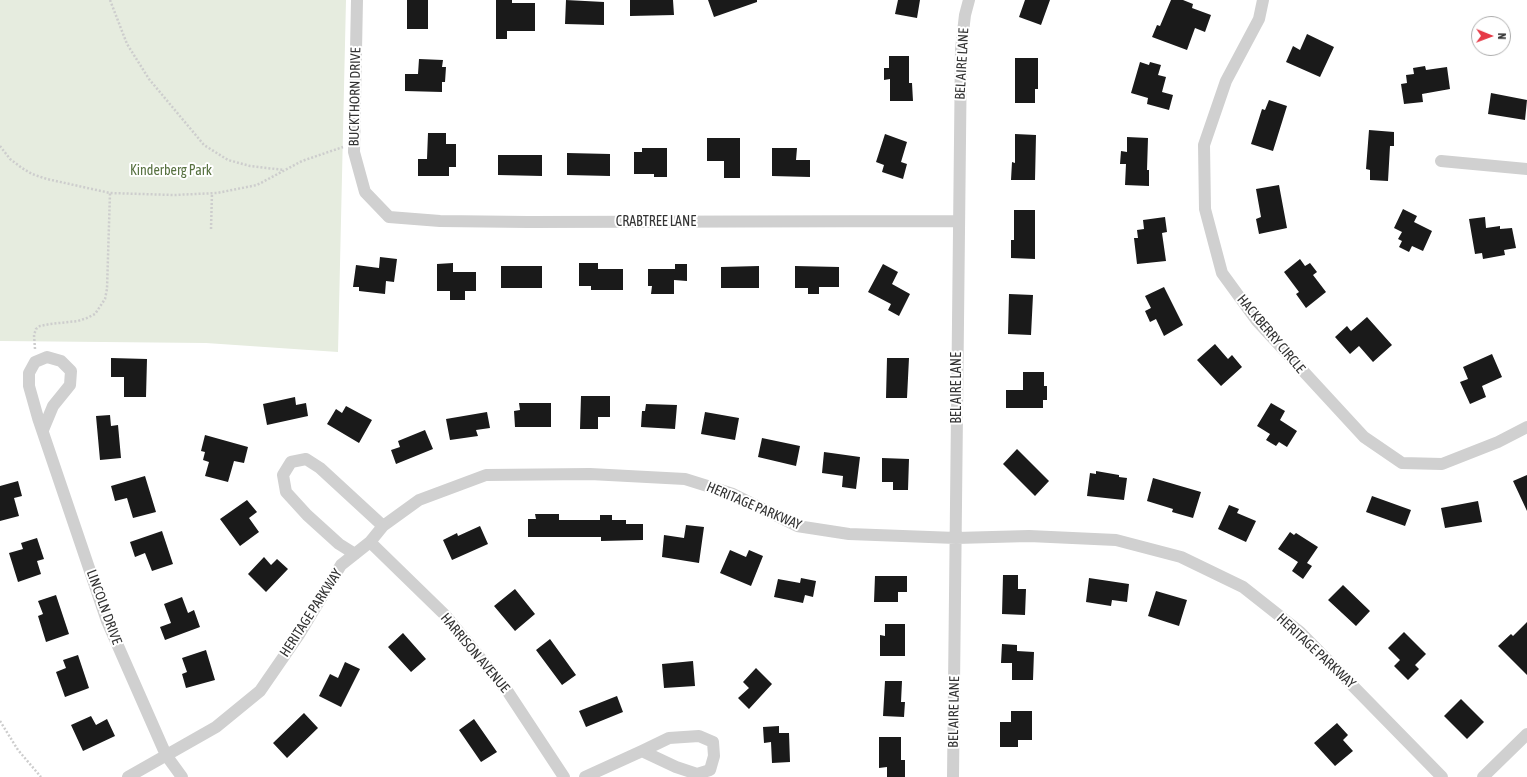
<!DOCTYPE html>
<html>
<head>
<meta charset="utf-8">
<style>
  body { margin:0 }
  #map { position:relative; width:1527px; height:777px; overflow:hidden; background:#fff; font-family:"Asap Condensed",sans-serif }
  canvas { display:block }
  .north { position:absolute; left:1471px; top:16px; width:40px; height:40px; box-sizing:border-box; background:#fff; border:1px solid #adadad; border-radius:50%; rotate:91deg; font-size:11px; font-weight:700; line-height:16px; text-align:center; color:#333 }
  .north::after { content:''; display:block; margin:auto; width:14px; height:18px; background:#e63946; clip-path:polygon(50% 0,100% 100%,50% 72%,0 100%) }
</style>
</head>
<body>
<div id="map">
<canvas width="1527" height="777"></canvas>
<div class="north">N</div>
</div>
<script>
const context = document.querySelector('canvas').getContext('2d');
context.lineJoin = 'round';
function paint(path, color) {
  context.fillStyle = color;
  context.fill(path, 'evenodd');
}
function shape(rows) {
  const path = new Path2D();
  for (const r of rows) {
    path.moveTo(r[0], r[1]);
    for (let i = 2; i < r.length; i += 2) path.lineTo(r[i], r[i + 1]);
  }
  return path;
}
function trace(path, color, width, dash) {
  context.strokeStyle = color;
  context.lineWidth = width;
  context.lineCap = dash ? 'butt' : 'round';
  context.setLineDash(dash || []);
  context.stroke(path);
}
function write(font, color, halo, rows, align = 'center') {
  context.font = font + ' "Asap Condensed",sans-serif';
  context.lineWidth = 4;
  context.setLineDash([]);
  context.textBaseline = 'middle';
  context.strokeStyle = halo;
  context.fillStyle = color;
  for (const [text, x, y, turn = 0] of rows) {
    context.save();
    context.translate(x, y);
    context.rotate((+turn || 0) * Math.PI / 180);
    context.textAlign = isNaN(turn) ? turn : align;
    if (halo) context.strokeText(text, 0, 0);
    context.fillText(text, 0, 0);
    context.restore();
  }
}
paint(shape([
  [0,0,346,0,338,352,206,343,0,341]
]), '#e6ecdf');
paint(shape([
  [407,0,428,0,428,29,407,29],
  [496,0,512,0,512,3,535,3,535,31,507,31,507,39,496,39],
  [566,0,604,2,604,25,565,24],
  [630,0,673,0,674,15,630,16],
  [708,0,757,0,757,2,714,17],
  [898,0,920,0,917,18,895,14],
  [1025,0,1050,0,1041,25,1019,17],
  [1171,0,1183,0,1193,4,1192,8,1211,15,1205,32,1195,28,1187,50,1152,37,1157,25,1160,26],
  [1307,34,1334,47,1320,77,1286,62,1293,46,1300,50],
  [889,56,909,56,909,83,912,83,913,101,890,101,890,79,884,80,884,68,889,68],
  [1015,58,1038,58,1038,89,1035,89,1035,103,1015,103],
  [419,59,443,60,442,67,446,67,445,82,442,82,442,92,405,91,405,74,418,74],
  [1140,62,1149,65,1150,62,1161,65,1158,75,1166,77,1162,92,1173,95,1169,110,1147,104,1148,98,1131,93],
  [1425,66,1426,70,1447,67,1450,89,1422,94,1423,102,1404,104,1401,84,1407,83,1406,75,1414,74,1413,68],
  [1491,93,1527,100,1525,120,1488,114],
  [1269,100,1287,106,1273,151,1251,144,1262,109,1265,110],
  [1369,130,1394,132,1394,146,1390,146,1388,181,1370,180,1370,170,1366,169],
  [428,133,446,133,446,144,456,144,456,167,449,167,449,176,418,176,418,159,427,159],
  [885,134,907,142,901,162,907,164,903,179,882,172,884,165,876,162],
  [1015,134,1036,135,1035,180,1011,180,1012,162,1015,163],
  [1127,137,1148,138,1147,170,1149,170,1149,186,1125,185,1126,164,1120,164,1121,151,1127,152],
  [707,138,740,138,740,178,724,178,724,161,707,161],
  [642,148,667,148,667,177,654,177,654,174,634,174,634,152,642,152],
  [772,148,797,148,796,160,810,160,810,177,772,176],
  [567,153,610,154,610,176,567,175],
  [498,155,542,155,542,176,498,175],
  [1279,185,1287,228,1259,234,1256,219,1261,217,1256,189],
  [1403,209,1417,216,1414,222,1432,231,1423,251,1412,246,1409,252,1399,247,1402,241,1398,239,1402,232,1394,228],
  [1014,210,1035,210,1035,259,1011,258,1011,240,1014,240],
  [1165,217,1167,232,1162,233,1166,261,1137,264,1134,238,1138,238,1137,230,1144,229,1143,220],
  [1485,217,1486,228,1500,226,1500,229,1512,228,1516,248,1504,250,1505,255,1483,259,1482,253,1475,254,1469,219],
  [380,257,397,259,394,282,386,281,385,294,359,291,359,287,353,287,356,265,379,268],
  [1300,259,1305,266,1310,263,1317,272,1313,275,1326,292,1306,308,1296,294,1299,292,1284,272],
  [453,263,453,272,476,272,476,291,465,291,465,300,450,300,450,291,437,291,437,264],
  [579,263,598,263,598,269,623,269,623,290,591,290,591,286,579,286],
  [675,264,687,264,687,281,674,280,674,294,651,294,652,286,648,286,648,269,675,269],
  [883,264,898,272,892,284,910,294,899,316,888,310,891,304,868,292],
  [501,266,542,266,542,288,501,288],
  [759,266,759,288,721,288,721,267],
  [795,266,839,267,839,287,819,287,819,294,808,294,808,288,795,288],
  [1164,287,1183,325,1164,336,1156,319,1150,322,1145,311,1151,308,1145,296],
  [1009,294,1033,295,1031,335,1008,334],
  [1367,317,1392,345,1373,362,1359,346,1350,354,1335,337,1347,326,1351,331],
  [1215,344,1228,359,1232,355,1242,367,1221,386,1197,360],
  [1492,354,1502,377,1482,386,1486,397,1470,404,1460,382,1468,379,1463,367],
  [111,358,147,359,146,397,124,397,124,377,111,377],
  [887,358,909,358,907,398,886,398],
  [1023,372,1044,372,1044,386,1047,386,1047,400,1043,400,1043,408,1006,408,1006,390,1023,390],
  [581,396,610,396,610,417,598,417,598,429,580,429],
  [295,397,296,405,306,403,308,416,267,425,263,404],
  [519,403,551,403,551,427,515,427,514,411,520,410],
  [1271,403,1285,411,1280,420,1297,431,1287,447,1279,442,1276,446,1266,440,1270,434,1257,426],
  [646,404,677,405,675,429,641,427,642,411,645,411],
  [346,406,372,420,359,443,327,424,336,409,342,413],
  [487,412,490,428,476,430,478,436,450,440,446,419],
  [705,412,739,418,735,440,701,434],
  [110,415,111,426,118,425,121,458,100,460,96,416],
  [425,430,433,449,396,464,391,450,400,447,398,441],
  [205,435,248,447,244,463,234,461,228,482,205,476,209,462,203,460,205,452,201,451],
  [762,438,800,446,796,466,758,457],
  [1017,449,1049,481,1035,496,1003,464],
  [824,452,860,457,856,489,842,487,843,476,822,473],
  [882,458,909,459,908,490,893,490,893,482,882,482],
  [1096,471,1119,475,1119,477,1127,478,1124,500,1087,496,1090,473,1096,474],
  [1527,475,1527,511,1513,481],
  [145,476,156,512,133,518,127,498,115,501,111,486],
  [1153,478,1201,492,1193,518,1172,512,1173,509,1147,501],
  [18,481,22,496,14,498,19,516,0,521,0,486],
  [1372,496,1411,510,1405,526,1366,512],
  [247,500,257,512,249,518,259,532,240,546,220,519],
  [1478,501,1482,522,1445,528,1441,508],
  [1229,505,1239,509,1237,513,1256,521,1246,542,1218,529],
  [535,514,559,514,559,520,600,520,600,515,612,515,612,520,626,520,626,524,643,524,643,540,601,541,601,537,528,537,528,519,536,519],
  [686,525,704,527,699,563,662,557,664,535,684,538],
  [480,526,488,544,452,560,443,540,457,533,458,536],
  [162,531,173,564,152,571,145,553,135,557,130,542],
  [1290,532,1294,535,1296,533,1318,547,1307,563,1312,566,1303,579,1292,571,1298,562,1278,549],
  [37,538,44,559,37,561,41,574,18,582,9,553,23,549,21,543],
  [730,550,746,557,749,550,763,556,751,586,720,573],
  [264,557,271,565,277,559,288,569,266,592,248,574],
  [1003,575,1018,575,1018,589,1026,589,1025,615,1002,614],
  [875,576,907,576,907,592,898,592,898,602,874,602],
  [801,578,816,581,813,597,805,595,803,603,774,597,778,579,800,583],
  [1089,578,1129,584,1127,602,1112,600,1111,606,1086,602],
  [1343,585,1370,611,1356,626,1328,600],
  [515,589,535,614,515,631,494,606],
  [1156,591,1187,600,1179,626,1148,616],
  [56,595,69,634,46,642,38,616,43,614,38,601],
  [182,597,188,613,194,610,200,627,165,640,160,627,171,623,164,604],
  [1527,622,1527,675,1498,646,1511,634,1513,636],
  [885,624,905,624,905,656,880,656,880,635,885,636],
  [1404,632,1426,654,1415,665,1419,669,1408,680,1394,666,1400,660,1388,648],
  [403,633,426,659,411,672,388,647],
  [550,639,576,675,562,685,536,650],
  [1002,644,1017,645,1017,651,1034,652,1033,680,1012,680,1012,663,1001,663],
  [206,650,215,680,186,688,182,674,187,672,182,658],
  [78,655,89,688,65,697,56,672,66,668,63,660],
  [693,661,695,686,664,688,662,664],
  [345,662,360,669,341,707,319,696,330,674,338,678],
  [756,668,772,684,749,709,738,698,749,688,743,682],
  [885,681,902,681,901,702,905,702,904,717,883,716],
  [617,696,623,712,586,727,579,711],
  [1461,699,1484,722,1467,739,1444,716],
  [1011,711,1032,711,1032,740,1018,740,1018,747,1000,747,1000,722,1011,722],
  [304,713,318,728,287,758,273,743],
  [91,716,96,725,107,719,115,736,83,751,71,725],
  [474,719,497,752,481,762,459,730],
  [1337,723,1348,735,1343,740,1353,751,1335,766,1314,743],
  [779,726,779,733,789,733,790,762,772,763,771,742,764,743,763,727],
  [879,737,901,737,901,760,905,760,905,777,887,777,887,767,879,768]
]), '#1a1a1a');
trace(shape([
  [110,0,127,44,149,79,204,145,228,160,250,166,284,170],
  [0,146,10,159,22,168,32,174,47,179,110,193,174,195,217,193,257,185,302,161,343,147],
  [211,229,212,193],
  [35,349,34,335,36,329,40,326,50,324,78,321,87,318,95,314,105,299,107,289,110,193],
  [0,721,18,750,41,777]
]), '#cdcdcd', 2.5, [2, 2]);
trace(shape([
  [357,0,354,152,365,192,389,217,440,221,528,222,958,221],
  [1263,0,1259,19,1226,81,1204,145,1205,209,1222,273,1257,321,1364,437,1402,463,1442,464,1498,442,1527,427],
  [1441,161,1527,169],
  [43,430,53,406,70,385,71,371,61,361,47,357,35,362,29,373,29,386,38,418,107,621,166,755,182,777],
  [370,542,446,616,508,692,564,777],
  [355,554,339,544,307,515,286,492,283,475,291,462,306,459,320,468,383,526],
  [128,777,216,727,260,691,300,633,341,565,370,542,383,526,419,500,486,475,590,474,685,479,733,494,797,526,849,534,956,538,1029,536,1116,540,1181,557,1243,587,1300,632,1442,777],
  [585,777,642,751,669,738,699,736,713,742,714,756,710,770,697,774,676,767,642,751],
  [953,777,961,49,965,15,969,0],
  [1483,777,1527,734]
]), '#d0d0d0', 12);
write('14px', '#333', '#fff', [
  ["BEL AIRE LANE",962,64,-87],
  ["BUCKTHORN DRIVE",355,97,-89],
  ["CRABTREE LANE",656,222],
  ["HACKBERRY CIRCLE",1271,334,50],
  ["BEL AIRE LANE",957,388,-90],
  ["HERITAGE PARKWAY",754,506,23],
  ["LINCOLN DRIVE",104,607,70],
  ["HERITAGE PARKWAY",311,613,-57],
  ["HERITAGE PARKWAY",1316,651,43],
  ["HARRISON AVENUE",475,653,50],
  ["BEL AIRE LANE",954,712,-89]
]);
write('14px', '#56703f', '#fff', [
  ["Kinderberg Park",171,171]
]);
</script>
</body>
</html>
